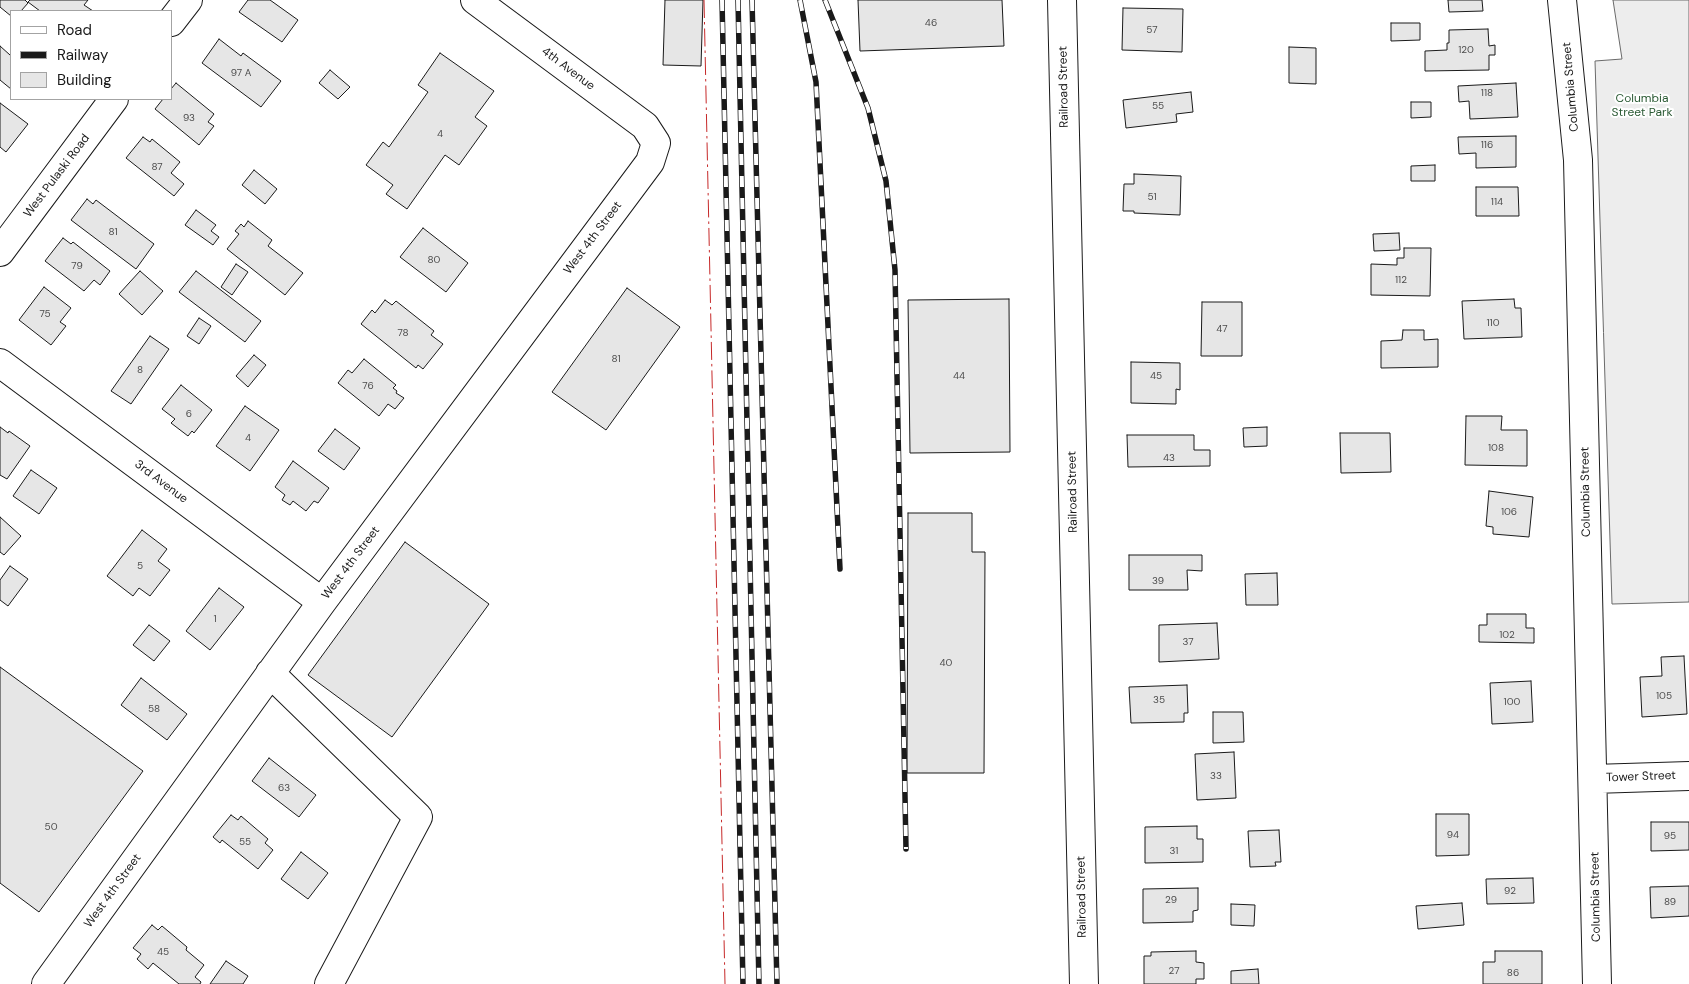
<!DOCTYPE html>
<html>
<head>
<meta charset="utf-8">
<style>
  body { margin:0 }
  #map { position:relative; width:1689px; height:984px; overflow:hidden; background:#fff; font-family:"DM Sans",sans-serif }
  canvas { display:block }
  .legend { position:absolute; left:10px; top:10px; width:162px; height:90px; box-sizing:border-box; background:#fff; border:1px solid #a3a3a3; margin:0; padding:6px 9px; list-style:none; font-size:15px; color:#1a1a1a }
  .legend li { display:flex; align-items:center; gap:10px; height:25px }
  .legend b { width:25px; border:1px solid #a3a3a3 }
</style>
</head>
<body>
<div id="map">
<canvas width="1689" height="984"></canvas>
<ul class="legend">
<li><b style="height:6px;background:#fff"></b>Road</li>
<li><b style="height:6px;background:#1a1a1a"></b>Railway</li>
<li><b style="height:14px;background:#e6e6e6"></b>Building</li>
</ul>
</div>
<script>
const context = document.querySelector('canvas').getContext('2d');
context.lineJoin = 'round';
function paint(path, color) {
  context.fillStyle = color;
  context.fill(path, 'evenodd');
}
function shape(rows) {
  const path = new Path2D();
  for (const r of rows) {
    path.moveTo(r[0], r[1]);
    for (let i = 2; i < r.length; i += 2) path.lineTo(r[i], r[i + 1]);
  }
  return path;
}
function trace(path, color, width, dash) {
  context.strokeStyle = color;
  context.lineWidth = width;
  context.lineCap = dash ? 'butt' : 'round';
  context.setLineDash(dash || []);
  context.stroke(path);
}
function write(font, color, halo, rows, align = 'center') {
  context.font = font + ' "DM Sans",sans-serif';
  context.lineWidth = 4;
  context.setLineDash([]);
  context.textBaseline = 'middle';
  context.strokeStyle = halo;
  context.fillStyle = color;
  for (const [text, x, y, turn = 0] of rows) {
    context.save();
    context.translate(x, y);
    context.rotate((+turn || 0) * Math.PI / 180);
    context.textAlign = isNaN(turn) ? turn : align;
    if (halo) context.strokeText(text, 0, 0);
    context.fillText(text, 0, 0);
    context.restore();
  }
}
const built = shape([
  [1613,0,1689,0,1689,602,1612,604,1595,61,1622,59,1613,0]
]);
paint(built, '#ededed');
trace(built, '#6a6a6a', 1);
const building = shape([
  [0,0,25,0,28,3,21,11,11,11,11,16,0,7,0,0],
  [30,0,88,0,84,5,93,11,40,11,28,2,30,0],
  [248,0,270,0,298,20,282,42,239,12,248,0],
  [665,0,703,0,701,66,663,65,665,0],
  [858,0,1002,0,1004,46,860,51,858,0],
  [1448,0,1482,0,1483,11,1449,12,1448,0],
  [1123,8,1183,9,1182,52,1122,50,1123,8],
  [1391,23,1420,23,1420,40,1391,41,1391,23],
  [1488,29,1489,46,1495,45,1495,55,1489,55,1489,70,1425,71,1425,51,1447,50,1447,43,1449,43,1449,30,1488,29],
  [219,39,241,56,243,53,281,81,261,107,202,63,219,39],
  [0,46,10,55,11,53,11,89,0,80,0,46],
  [1289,47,1316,48,1316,84,1289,83,1289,47],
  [440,53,494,91,475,117,487,126,459,165,445,155,407,209,386,194,393,185,366,165,383,142,389,147,428,92,418,85,440,53],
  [330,70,350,87,338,99,319,83,330,70],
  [176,83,214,114,208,122,214,126,199,145,155,109,163,99,171,99,171,89,176,83],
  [1516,83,1518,117,1470,119,1469,101,1459,102,1458,86,1516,83],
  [1191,92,1193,112,1176,114,1177,122,1126,128,1123,100,1191,92],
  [1411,102,1431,102,1431,117,1411,118,1411,102],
  [0,103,28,124,6,152,0,147,0,103],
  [1516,136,1516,167,1476,168,1476,153,1459,154,1458,137,1516,136],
  [143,137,150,142,152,139,180,162,171,173,184,184,174,196,126,158,143,137],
  [1435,165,1435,181,1411,181,1411,166,1435,165],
  [254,170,277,189,265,204,242,185,254,170],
  [1134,174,1181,176,1180,215,1134,213,1134,211,1123,211,1124,184,1134,184,1134,174],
  [1476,187,1518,187,1519,216,1476,216,1476,187],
  [87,199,93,204,96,200,154,244,136,269,71,220,87,199],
  [196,210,216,225,211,231,219,237,213,245,185,225,196,210],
  [248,221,272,240,268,246,303,273,285,295,227,249,239,234,235,231,241,224,244,227,248,221],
  [423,228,468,263,446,292,400,257,423,228],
  [1399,233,1400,250,1374,251,1373,234,1399,233],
  [63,238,71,244,73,242,110,271,100,285,94,280,84,291,45,261,63,238],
  [1404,248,1431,248,1430,296,1371,295,1371,264,1397,265,1397,258,1404,258,1404,248],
  [236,264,248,272,232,295,221,287,236,264],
  [140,271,163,291,142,315,119,294,140,271],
  [196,271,261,321,245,342,179,292,196,271],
  [44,287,71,308,60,322,66,326,51,345,19,320,44,287],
  [627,288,680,327,606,430,552,392,627,288],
  [1009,299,1010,452,910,453,908,300,1009,299],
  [1514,299,1515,308,1521,308,1522,337,1464,339,1462,301,1514,299],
  [385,300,392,305,396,301,434,331,431,335,443,344,423,369,418,365,416,368,361,324,372,310,375,313,385,300],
  [1202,302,1242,302,1242,356,1201,356,1202,302],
  [199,318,211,326,199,344,187,336,199,318],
  [1403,330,1424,330,1424,340,1438,339,1438,367,1381,368,1381,341,1402,340,1403,330],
  [150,336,169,349,131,404,111,391,150,336],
  [254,355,266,365,248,387,236,376,254,355],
  [364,359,396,385,393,388,397,391,396,393,404,398,395,409,388,404,379,416,338,383,348,370,352,373,364,359],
  [1131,362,1180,363,1180,390,1176,389,1176,404,1131,403,1131,362],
  [181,385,212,410,194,433,192,431,188,436,171,423,175,419,162,409,181,385],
  [245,406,279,430,250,471,216,446,245,406],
  [1466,416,1502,416,1501,430,1527,430,1527,466,1465,465,1466,416],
  [0,427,8,433,9,431,30,446,7,479,0,475,0,427],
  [1267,427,1267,446,1244,447,1243,428,1267,427],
  [335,429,360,448,344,470,318,451,335,429],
  [1340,433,1390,433,1391,472,1341,473,1340,433],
  [1127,435,1194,435,1194,450,1210,450,1210,466,1128,467,1127,435],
  [293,461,329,488,318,503,314,501,306,511,293,501,290,505,282,500,285,495,275,487,293,461],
  [31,470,57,488,39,514,13,496,31,470],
  [1489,491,1533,497,1529,537,1493,534,1493,527,1486,526,1489,491],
  [908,513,972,513,972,552,985,552,984,773,907,773,908,513],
  [0,517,21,536,4,555,0,552,0,517],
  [142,530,167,549,158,561,170,570,150,596,139,588,133,596,107,576,142,530],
  [405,542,489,604,392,737,308,675,405,542],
  [1129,555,1202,555,1202,571,1187,570,1188,590,1129,590,1129,555],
  [10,566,28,579,8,606,0,600,0,580,10,566],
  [1277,573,1278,605,1246,605,1245,574,1277,573],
  [219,588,244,607,210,650,186,631,219,588],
  [1487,614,1526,614,1526,628,1534,628,1534,643,1479,642,1479,625,1487,625,1487,614],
  [1217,623,1219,659,1159,662,1159,625,1217,623],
  [149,625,170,641,154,661,133,645,149,625],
  [1684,656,1687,714,1642,717,1640,677,1662,676,1661,657,1684,656],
  [0,667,143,771,39,912,0,883,0,667],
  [141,678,187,714,167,740,121,705,141,678],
  [1531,681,1533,722,1492,724,1490,683,1531,681],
  [1187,685,1188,713,1184,713,1184,722,1131,723,1129,687,1187,685],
  [1213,712,1243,712,1244,742,1213,743,1213,712],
  [1234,752,1236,798,1197,800,1195,754,1234,752],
  [269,758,316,795,299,817,252,781,269,758],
  [1436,814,1469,814,1469,855,1436,856,1436,814],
  [231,815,238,820,241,816,268,839,265,843,273,850,258,869,222,840,220,843,213,837,231,815],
  [1651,822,1689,822,1689,850,1651,851,1651,822],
  [1197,826,1197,839,1203,839,1203,862,1145,863,1145,827,1197,826],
  [1279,830,1281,862,1275,862,1276,866,1250,867,1248,831,1279,830],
  [301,852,328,873,308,899,281,879,301,852],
  [1533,878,1534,903,1487,904,1486,879,1533,878],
  [1689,886,1689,916,1651,918,1650,887,1689,886],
  [1198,888,1198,910,1193,911,1193,922,1143,923,1143,889,1198,888],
  [1462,903,1464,925,1418,929,1416,906,1462,903],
  [1231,904,1255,905,1254,926,1231,925,1231,904],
  [152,925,158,930,162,926,187,947,186,950,204,965,195,977,201,982,200,984,179,984,153,963,148,969,137,959,141,954,133,948,152,925],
  [1196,951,1196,962,1204,963,1204,979,1196,979,1196,984,1144,984,1144,956,1151,956,1151,952,1196,951],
  [1495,951,1542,951,1542,984,1483,984,1483,962,1495,962,1495,951],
  [226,961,248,976,243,984,210,984,226,961],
  [1258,969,1259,984,1231,984,1231,971,1258,969]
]);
paint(building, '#e6e6e6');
trace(building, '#1a1a1a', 1);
const minor = shape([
  [1062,0,1084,984],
  [1562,0,1578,160,1597,984],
  [0,363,322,602],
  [270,673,418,817,329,984],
  [1593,779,1689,776],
  [46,984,322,602,650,162,656,143,645,126,475,0]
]);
const major = shape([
  [171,22,188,0],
  [0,252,114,99]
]);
trace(minor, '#1a1a1a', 30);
trace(major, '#1a1a1a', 30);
trace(minor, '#fff', 28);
trace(major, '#fff', 28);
const rail = shape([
  [722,0,743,984],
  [738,0,759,984],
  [752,0,777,984],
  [800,0,816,82,840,569],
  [825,0,868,108,886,181,895,270,906,849]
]);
trace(rail, '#1a1a1a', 5.5);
trace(rail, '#fff', 4, [11]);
trace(shape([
  [704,0,725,984]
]), '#c62828', 1, [18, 4, 2.5, 4]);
write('10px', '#4d4d4d', null, [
  ["46",931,23],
  ["57",1152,30],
  ["120",1466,50],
  ["97 A",241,73],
  ["118",1487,93],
  ["55",1158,106],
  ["93",189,118],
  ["4",440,134],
  ["116",1487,145],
  ["87",157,167],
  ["51",1152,197],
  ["114",1497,202],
  ["81",113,232],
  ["80",434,260],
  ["79",77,266],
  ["112",1401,280],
  ["75",45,314],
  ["110",1493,323],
  ["47",1222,329],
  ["78",403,333],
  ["81",616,359],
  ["8",140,370],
  ["44",959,376],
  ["45",1156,376],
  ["76",368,386],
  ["6",189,414],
  ["4",248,438],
  ["108",1496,448],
  ["43",1169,458],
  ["106",1509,512],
  ["5",140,566],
  ["39",1158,581],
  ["1",215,619],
  ["102",1507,635],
  ["37",1188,642],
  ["40",946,663],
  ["105",1664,696],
  ["35",1159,700],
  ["100",1512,702],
  ["58",154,709],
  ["33",1216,776],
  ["63",284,788],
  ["50",51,827],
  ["94",1453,835],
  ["95",1670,836],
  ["55",245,842],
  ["31",1174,851],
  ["92",1510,891],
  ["29",1171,900],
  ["89",1670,902],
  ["45",163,952],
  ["27",1174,971],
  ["86",1513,973]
]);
write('12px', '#1a1a1a', '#fff', [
  ["4th Avenue",568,69,37],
  ["Railroad Street",1064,87,-91],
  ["Columbia Street",1571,87,-95],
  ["West Pulaski Road",57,176,-53],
  ["West 4th Street",593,238,-53],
  ["3rd Avenue",161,482,37],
  ["Railroad Street",1073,492,-91],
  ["Columbia Street",1586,492,-91],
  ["West 4th Street",351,563,-53],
  ["Tower Street",1641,777,-2],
  ["West 4th Street",113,891,-54],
  ["Railroad Street",1082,897,-91],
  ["Columbia Street",1596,897,-91]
]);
write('12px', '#2b5a34', '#fff', [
  ["Columbia",1642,99],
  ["Street Park",1642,113]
]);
</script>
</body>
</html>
